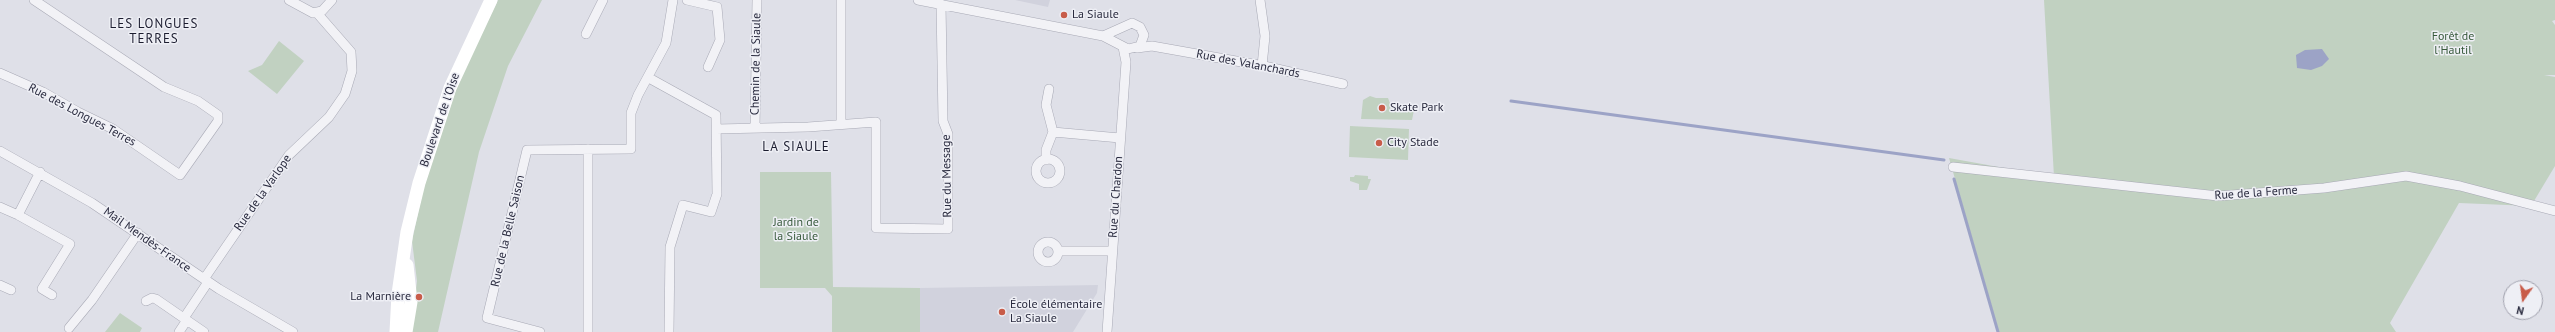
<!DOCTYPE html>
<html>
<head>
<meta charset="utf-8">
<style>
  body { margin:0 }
  #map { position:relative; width:2555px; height:332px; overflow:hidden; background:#dfe0e8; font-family:"PT Sans",sans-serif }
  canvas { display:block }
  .north { position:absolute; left:2503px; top:280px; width:40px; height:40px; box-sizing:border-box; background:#eeeff5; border:1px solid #9fa0ac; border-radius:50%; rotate:194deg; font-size:11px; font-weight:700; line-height:16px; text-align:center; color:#292a3e }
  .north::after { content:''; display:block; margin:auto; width:14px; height:18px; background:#c85c49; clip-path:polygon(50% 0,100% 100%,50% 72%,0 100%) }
</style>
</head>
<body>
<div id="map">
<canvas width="2555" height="332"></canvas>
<div class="north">N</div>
</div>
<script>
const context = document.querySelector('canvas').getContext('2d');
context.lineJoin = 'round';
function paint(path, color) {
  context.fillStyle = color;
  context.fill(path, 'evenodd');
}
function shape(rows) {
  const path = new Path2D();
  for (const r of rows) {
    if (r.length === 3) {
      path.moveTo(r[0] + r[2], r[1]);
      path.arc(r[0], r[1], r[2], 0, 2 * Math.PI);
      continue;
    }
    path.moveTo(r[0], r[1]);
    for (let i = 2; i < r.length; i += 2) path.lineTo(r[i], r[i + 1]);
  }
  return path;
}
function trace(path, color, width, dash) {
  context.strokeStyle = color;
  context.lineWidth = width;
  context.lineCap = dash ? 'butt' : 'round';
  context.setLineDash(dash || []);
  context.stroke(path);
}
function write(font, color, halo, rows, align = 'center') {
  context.font = font + ' "PT Sans",sans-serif';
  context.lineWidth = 3;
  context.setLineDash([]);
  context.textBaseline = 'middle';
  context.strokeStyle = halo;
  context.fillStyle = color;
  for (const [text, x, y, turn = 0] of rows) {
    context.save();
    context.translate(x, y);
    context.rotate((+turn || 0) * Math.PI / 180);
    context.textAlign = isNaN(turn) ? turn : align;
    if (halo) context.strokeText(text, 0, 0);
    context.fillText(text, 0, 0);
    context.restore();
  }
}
paint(shape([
  [1015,0,1050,0,1048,7],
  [1098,285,1097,293,1073,332,920,332,920,288]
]), '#d1d2dd');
paint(shape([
  [498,0,542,0,508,66,479,152,438,332,411,332,417,281,412,241,423,190,458,83],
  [2044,0,2555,0,2555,20,2552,21,2555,25,2555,75,2544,75,2555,77,2555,166,2531,206,2459,203,2390,323,2396,332,1999,332,1949,158,2054,177],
  [279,41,304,61,277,94,248,71,262,65],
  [1370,96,1376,98,1388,98,1391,106,1414,110,1412,120,1361,119,1363,100],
  [1350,126,1409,129,1408,160,1349,157],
  [760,172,831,172,833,287,920,288,920,332,832,332,832,296,825,288,760,288],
  [1355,175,1368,176,1368,179,1371,179,1367,190,1359,190,1359,184,1350,181,1350,177,1354,177],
  [120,313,142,328,140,332,105,332]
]), '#c1d1c1');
paint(shape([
  [2322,49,2329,59,2322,66,2311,70,2297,68,2296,55,2305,50]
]), '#9ca3c6');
trace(shape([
  [1511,101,1944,160],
  [1954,179,1998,332]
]), '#9ca3c6', 3);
const street = shape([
  [289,0,313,13,322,11,332,0],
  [687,0,717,7,720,40,708,67],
  [918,0,1103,36,1128,49,1140,46,1144,35,1140,27,1132,23,1103,36],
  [1260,0,1265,36,1262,66],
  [586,34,603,0],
  [1137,48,1152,46,1264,66,1343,84],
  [0,73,43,92,78,112,113,129,180,175,218,121,218,115,198,101,164,87,34,0],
  [649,78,716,115,717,194,711,212,683,205,670,247,669,332],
  [1049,89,1046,105,1053,132,1120,138],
  [841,123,841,0],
  [755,128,757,0],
  [716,129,808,127,876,122,876,228,948,229,948,134,943,121,941,4],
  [588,149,588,332],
  [0,151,92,203,219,289,293,332],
  [1048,171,12],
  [1046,160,1046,150,1053,132],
  [1953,167,2218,196,2324,188,2406,176,2460,186,2555,211],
  [40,172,18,215,70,244,42,289,52,295],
  [0,207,18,215],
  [1048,252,10],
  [1058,251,1112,251],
  [204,279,289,155,329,117,345,94,352,71,351,52,317,13],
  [0,285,11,290],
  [146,301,152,298,156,299,204,332],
  [184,318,208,282],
  [69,328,92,300,138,233],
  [179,332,187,320],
  [540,332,487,318,527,150,631,149,631,113,638,95,666,43,673,0],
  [1107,332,1126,62,1123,47]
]);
trace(street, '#a8a9b5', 10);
trace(street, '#f2f2f6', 9);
trace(shape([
  [396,332,398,294,407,232,419,183,450,88,491,0],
  [406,332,411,302,407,265]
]), '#fff', 13);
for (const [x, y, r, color] of [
  [1064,15,4,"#c85c49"],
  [1382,108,4,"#c85c49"],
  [1379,143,4,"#c85c49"],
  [419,297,4,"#c85c49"],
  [1002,312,4,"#c85c49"]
]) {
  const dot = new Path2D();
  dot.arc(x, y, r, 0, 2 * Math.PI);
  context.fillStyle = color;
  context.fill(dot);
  trace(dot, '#eeeff5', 1.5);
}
write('12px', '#292a3e', '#eeeff5', [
  ["La Siaule",1072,15],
  ["Skate Park",1390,108],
  ["City Stade",1387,143],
  ["La Marnière",411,297,"right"],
  ["École élémentaire",1010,305],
  ["La Siaule",1010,319]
], 'left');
write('12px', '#37593b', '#eeeff5', [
  ["Forêt de",2453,37],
  ["l'Hautil",2453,51],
  ["Jardin de",796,223],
  ["la Siaule",796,237]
]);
write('12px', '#292a3e', '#eeeff5', [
  ["Chemin de la Siaule",756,64,-89],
  ["Rue des Valanchards",1248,64,11],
  ["Rue des Longues Terres",82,115,28],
  ["Boulevard de l'Oise",440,120,-71],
  ["Rue du Message",947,176,-91],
  ["Rue de la Varlope",263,193,-55],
  ["Rue de la Ferme",2256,193,-4],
  ["Rue du Chardon",1116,197,-86],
  ["Rue de la Belle Saison",508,231,-77],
  ["Mail Mendès-France",147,240,35]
]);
context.letterSpacing = '1px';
write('13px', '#1b1c2f', '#eeeff5', [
  ["LES LONGUES",154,24],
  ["TERRES",154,39],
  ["LA SIAULE",796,147]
]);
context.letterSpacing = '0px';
</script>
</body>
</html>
